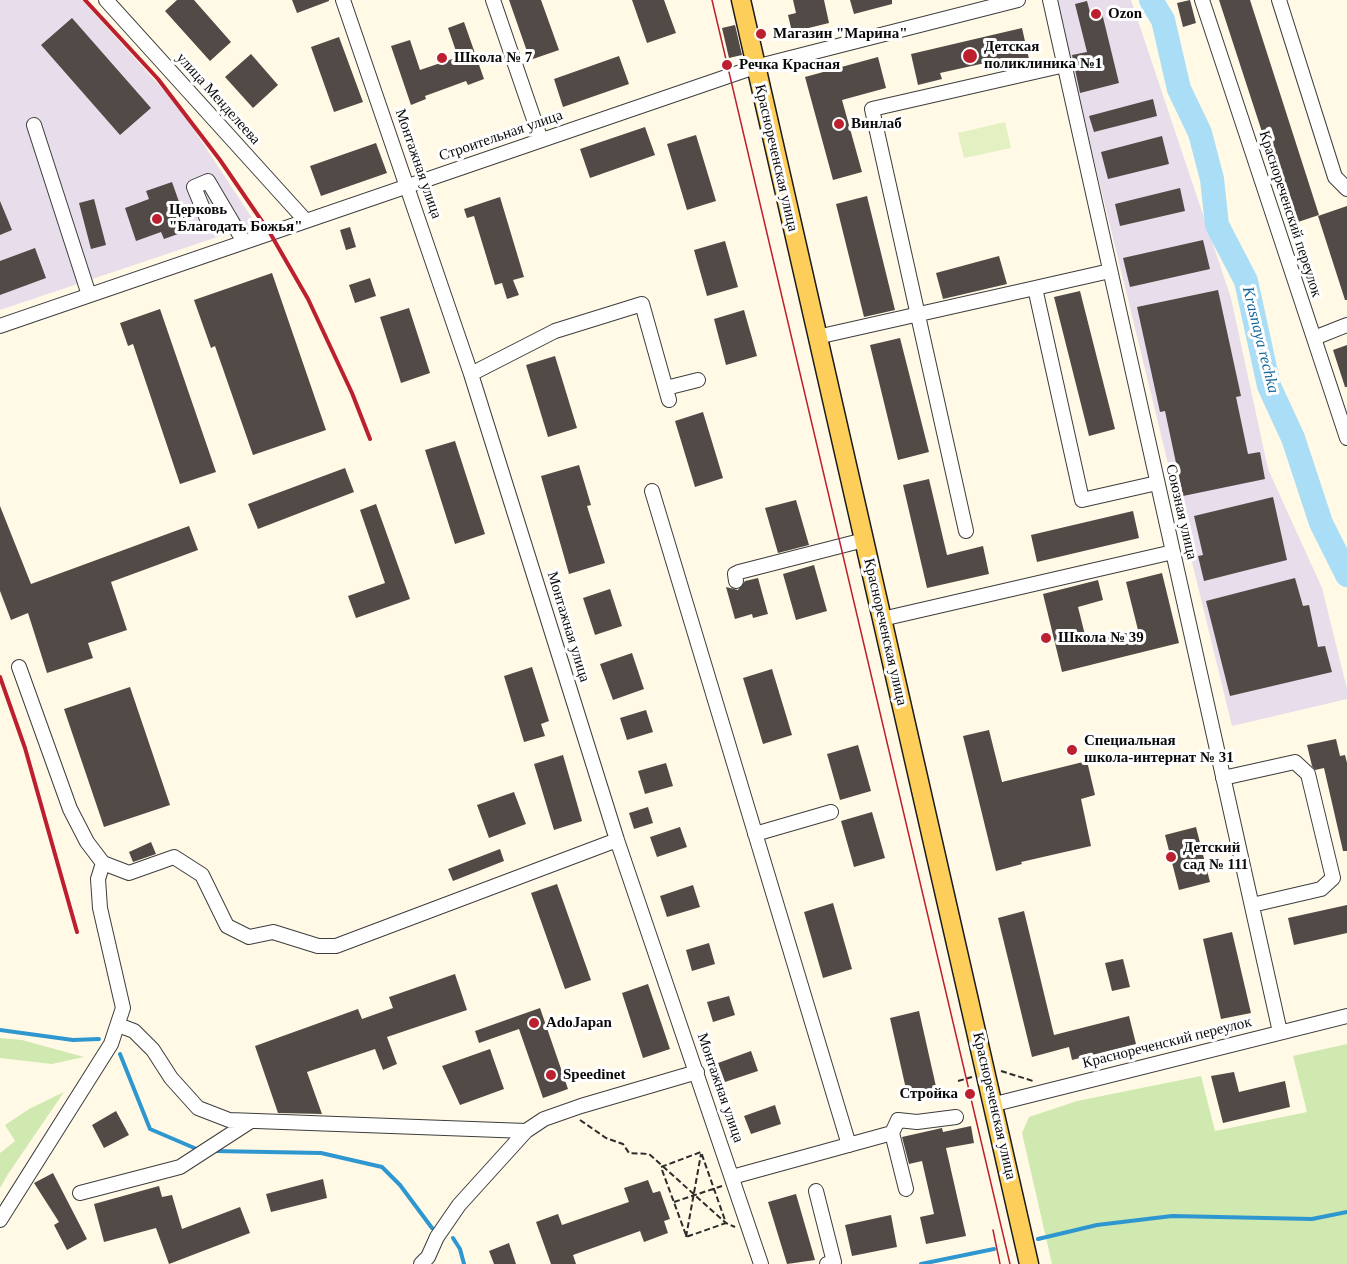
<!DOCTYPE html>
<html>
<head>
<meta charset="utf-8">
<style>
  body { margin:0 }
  canvas { display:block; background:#fff9e6 }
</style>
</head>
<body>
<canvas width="1347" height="1264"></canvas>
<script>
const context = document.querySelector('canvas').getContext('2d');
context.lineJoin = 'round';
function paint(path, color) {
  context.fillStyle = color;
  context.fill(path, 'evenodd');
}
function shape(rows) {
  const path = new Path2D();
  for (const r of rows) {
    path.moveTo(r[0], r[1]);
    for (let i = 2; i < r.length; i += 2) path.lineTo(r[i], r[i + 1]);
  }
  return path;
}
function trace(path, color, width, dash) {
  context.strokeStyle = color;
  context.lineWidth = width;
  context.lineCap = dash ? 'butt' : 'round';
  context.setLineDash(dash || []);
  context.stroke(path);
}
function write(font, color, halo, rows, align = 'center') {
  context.font = font + ' "Times New Roman",serif';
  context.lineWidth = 6;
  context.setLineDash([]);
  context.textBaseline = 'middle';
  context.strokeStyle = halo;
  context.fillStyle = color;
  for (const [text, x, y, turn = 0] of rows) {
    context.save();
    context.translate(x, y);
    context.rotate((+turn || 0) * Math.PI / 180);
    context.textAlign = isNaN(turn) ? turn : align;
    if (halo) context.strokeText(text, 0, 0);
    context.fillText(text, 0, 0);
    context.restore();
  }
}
paint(shape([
  [0,0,82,0,179,107,256,224,0,310],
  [1055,0,1131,0,1231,298,1268,469,1322,588,1347,689,1347,699,1232,726]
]), '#e8ddea');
paint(shape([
  [0,1038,22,1040,84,1057,52,1064,0,1058],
  [1347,1044,1347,1264,1052,1264,1022,1133,1029,1117,1077,1101,1201,1076,1215,1131,1307,1112,1293,1056],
  [64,1092,8,1174,0,1188,0,1153,15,1141,5,1125,29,1109]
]), '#d0e9b0');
paint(shape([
  [1005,122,1011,148,964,158,958,133]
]), '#e2f0c2');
trace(shape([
  [0,1030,73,1040,99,1039],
  [120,1054,150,1129,199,1150],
  [213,1151,321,1153,382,1167,400,1185,432,1228],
  [453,1238,460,1249,464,1264],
  [1038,1239,1097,1225,1172,1216,1312,1219,1347,1212],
  [921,1264,994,1249]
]), '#2f97d0', 4);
trace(shape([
  [1151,0,1163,20,1179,89,1200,133,1212,179,1217,225,1246,281,1269,386,1293,438,1321,523,1347,575]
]), '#aadef7', 24);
paint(shape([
  [177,0,194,0,231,42,210,61,165,11],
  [292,0,329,0,329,1,297,13],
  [509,0,541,0,559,50,530,60],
  [632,0,664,0,676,33,647,43],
  [793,0,824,0,829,23,792,32,788,15,796,13],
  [850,0,892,0,892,4,854,14],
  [1190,0,1196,23,1183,27,1177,3],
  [1219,0,1250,0,1319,215,1292,224],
  [1087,1,1090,12,1101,9,1119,83,1080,93,1072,55,1087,52,1075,4],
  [72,18,151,108,120,135,41,45],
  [464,22,484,79,468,85,466,81,425,96,426,99,411,105,391,46,410,40,420,70,458,57,448,28],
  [735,25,742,55,729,58,722,28],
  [1022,28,1029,59,1004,65,1003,59,940,73,942,79,918,85,911,54],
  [339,37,363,102,334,112,311,47],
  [251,54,278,85,253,108,225,77],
  [619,56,629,84,563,107,554,79],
  [878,57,886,88,842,100,862,172,833,180,805,77],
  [1153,99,1157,116,1094,132,1089,116],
  [645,127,655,155,590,178,580,149],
  [696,135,716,201,687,210,667,144],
  [1162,136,1169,164,1108,179,1101,152],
  [376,143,387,173,321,196,310,166],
  [172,182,189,230,164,239,161,232,136,241,125,208,149,199,146,191],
  [1180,188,1185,211,1120,226,1115,204],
  [867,196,895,310,864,317,836,204],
  [500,197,524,277,513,280,519,295,507,299,502,283,495,285,474,216,467,218,464,209],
  [94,199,106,245,91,249,79,203],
  [0,201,12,230,0,235],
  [1347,206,1347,300,1345,300,1318,216],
  [350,227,356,247,346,250,340,230],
  [1203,240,1210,269,1130,287,1123,258],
  [725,241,738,287,707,296,694,250],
  [35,248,46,278,0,295,0,261],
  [999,256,1007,284,943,299,936,273],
  [272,273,326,430,253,455,215,346,211,348,194,300],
  [370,278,376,296,355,303,349,285],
  [1218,290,1241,396,1236,397,1248,454,1260,452,1265,479,1183,496,1165,411,1160,412,1137,307],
  [1080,291,1115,429,1089,436,1054,297],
  [409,308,430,373,401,383,380,317],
  [160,309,216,472,180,484,133,344,128,346,120,323],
  [744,310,757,356,726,365,714,319],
  [900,338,929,452,898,460,870,345],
  [1347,345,1347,387,1345,387,1333,350],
  [555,356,577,428,548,437,526,365],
  [703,412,723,478,695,487,675,421],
  [455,441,485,534,455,544,425,450],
  [579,465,591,505,587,506,605,563,569,574,541,476],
  [345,468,354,492,258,529,248,504],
  [929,479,947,555,983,546,989,574,927,588,903,485],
  [1273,497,1287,560,1204,581,1198,556,1203,555,1194,516],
  [796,500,809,545,778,553,765,508],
  [376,504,410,599,356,618,348,596,385,583,360,510],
  [0,506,31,584,189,526,198,550,111,582,127,630,88,643,93,658,47,673,28,613,11,620,0,591],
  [1133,511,1139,538,1037,562,1031,535],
  [814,565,827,611,796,620,783,574],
  [1162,573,1179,643,1062,672,1043,594,1098,580,1103,600,1078,607,1087,643,1138,630,1126,582],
  [758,578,768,614,753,618,752,614,735,619,726,587,738,590,745,581],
  [1295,578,1303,606,1309,605,1318,647,1325,646,1332,672,1230,696,1206,601],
  [610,589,622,626,595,635,583,598],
  [632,653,644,689,613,700,600,664],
  [532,667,549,721,541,724,545,736,524,742,504,676],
  [772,669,792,735,763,744,743,678],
  [130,687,170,805,104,827,64,709],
  [646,710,653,732,627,740,620,718],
  [989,730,1002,782,1087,761,1095,795,1081,799,1091,846,1021,862,1022,864,996,871,963,736],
  [1336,739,1340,756,1345,755,1347,763,1347,851,1343,851,1324,768,1315,770,1312,766,1307,745],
  [858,745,871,791,840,800,827,754],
  [563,755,582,821,554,830,534,764],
  [666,763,673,786,645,794,638,771],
  [514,792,526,824,489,838,477,805],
  [648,807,653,823,634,829,629,813],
  [872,812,885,858,854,867,841,821],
  [680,827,687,847,657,857,650,837],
  [1196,827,1210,882,1179,890,1165,835],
  [151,842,156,854,133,862,129,852],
  [500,849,504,861,453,881,448,869],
  [557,884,591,980,565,989,531,893],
  [693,885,700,907,667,917,660,896],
  [833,903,852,969,823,978,804,912],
  [1347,905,1347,933,1294,945,1288,918],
  [1024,911,1054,1035,1129,1016,1136,1044,1072,1060,1069,1047,1032,1057,998,918],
  [1232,932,1251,1013,1221,1019,1203,939],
  [709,943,715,964,692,971,686,950],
  [1123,959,1130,987,1112,991,1105,963],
  [455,974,467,1010,387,1037,397,1064,383,1070,375,1049,307,1072,322,1114,278,1113,255,1046,358,1009,362,1019,393,1008,389,997],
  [648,984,670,1049,643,1058,622,993],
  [729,996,735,1015,713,1022,707,1002],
  [540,1008,568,1089,543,1098,519,1029,479,1043,475,1031],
  [919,1011,937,1091,908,1098,890,1018],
  [490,1049,504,1089,460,1105,442,1066],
  [751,1051,758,1071,725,1082,718,1063],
  [1234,1072,1239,1092,1285,1081,1290,1107,1223,1123,1211,1076],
  [775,1105,781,1124,751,1134,744,1116],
  [116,1111,129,1135,104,1148,92,1125],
  [971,1126,974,1143,946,1148,966,1236,926,1244,920,1217,934,1214,922,1161,909,1164,902,1137,942,1128,943,1132],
  [53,1173,87,1239,67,1250,54,1225,59,1222,34,1183],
  [323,1179,327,1198,271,1212,266,1194],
  [648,1180,653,1193,660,1191,670,1219,664,1221,668,1233,644,1242,640,1231,573,1255,576,1264,551,1264,536,1222,558,1214,562,1225,629,1202,624,1188],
  [159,1186,162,1197,172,1195,182,1229,240,1207,250,1233,169,1264,156,1228,104,1242,94,1204],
  [796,1194,815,1260,787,1264,768,1202],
  [891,1215,897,1247,852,1256,845,1225],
  [509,1243,516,1264,494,1264,489,1251]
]), '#524a46');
const minor = shape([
  [106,0,306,221],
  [343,0,471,374,617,840,761,1264],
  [493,0,541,140],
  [1050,0,1280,1032],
  [1202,0,1347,438],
  [1279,0,1335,177,1347,189],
  [34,125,89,295],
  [227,214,208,221,194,187,208,181,244,242],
  [1110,271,1035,288,1082,500,1157,483],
  [0,326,755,67,1018,0],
  [817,337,1035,288],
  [1314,338,1347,325],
  [471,374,555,331,642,304,669,400],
  [666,388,698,380],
  [652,491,849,1145],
  [966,531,872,109,1065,65],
  [736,581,735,574,739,572,864,540],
  [882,619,1173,552],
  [1223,778,1295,762,1308,774,1333,878,1321,889,1252,905],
  [755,834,831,812],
  [103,863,129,873,174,857,202,875,227,926,249,937,273,932,318,946,336,946,617,840],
  [118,1025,134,1031,153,1050,171,1078,198,1108,229,1120,526,1131],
  [995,1104,1347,1016],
  [892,1133,906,1189],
  [732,1177,892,1133,898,1120,917,1122,956,1117],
  [816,1191,834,1262,827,1264],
  [80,1193,180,1167,251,1121],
  [0,1220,111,1044,123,1008,100,908,98,879,103,863,87,842,70,809,19,667],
  [421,1264,428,1257,437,1237,459,1205,526,1131,544,1119,581,1106,697,1072]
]);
const major = shape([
  [741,0,1029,1264]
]);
trace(minor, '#3d3d3d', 16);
trace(major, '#1b1b1b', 21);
trace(shape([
  [1001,1071,1033,1081],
  [958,1081,972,1077],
  [580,1120,606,1138,623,1144,629,1153,649,1154,726,1223,735,1227],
  [661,1167,701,1152,726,1223,686,1237],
  [662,1170,686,1235],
  [674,1202,722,1186],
  [686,1237,701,1154]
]), '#2c2c2c', 2, [6, 3]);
trace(minor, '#fff', 14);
trace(major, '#fdce59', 18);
trace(shape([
  [712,0,1010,1264],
  [993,1230,1000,1264]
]), '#bc202e', 1.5);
trace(shape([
  [85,0,158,79,220,160,270,233,308,299,352,393,370,439],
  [0,677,25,748,77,932]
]), '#bc202e', 4);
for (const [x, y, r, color] of [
  [1096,14,6,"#bc202e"],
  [761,34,6,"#bc202e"],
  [970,56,8,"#bc202e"],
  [442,58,6,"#bc202e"],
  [727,65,6,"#bc202e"],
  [839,124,6,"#bc202e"],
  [157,219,6,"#bc202e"],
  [1046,638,6,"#bc202e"],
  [1072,750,6,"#bc202e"],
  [1171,857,6,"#bc202e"],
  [534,1023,6,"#bc202e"],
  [551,1075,6,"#bc202e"],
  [970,1094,6,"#bc202e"]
]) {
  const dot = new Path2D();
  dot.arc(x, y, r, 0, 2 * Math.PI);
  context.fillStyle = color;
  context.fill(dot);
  trace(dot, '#fff', 2);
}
write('bold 15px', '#0a0a0a', '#fff', [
  ["Ozon",1108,14],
  ["Магазин \"Марина\"",773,34],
  ["Детская",984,47],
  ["поликлиника №1",984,64],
  ["Школа № 7",454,58],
  ["Речка Красная",739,65],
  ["Винлаб",851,124],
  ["Церковь",169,210],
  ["\"Благодать Божья\"",169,227],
  ["Школа № 39",1058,638],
  ["Специальная",1084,741],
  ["школа-интернат № 31",1084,758],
  ["Детский",1183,848],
  ["сад № 111",1183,865],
  ["AdoJapan",546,1023],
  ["Speedinet",563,1075],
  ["Стройка",958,1094,"right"]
], 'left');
write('15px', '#0a0a0a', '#fff', [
  ["улица Менделеева",218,99,48],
  ["Строительная улица",501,136,-19],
  ["Краснореченская улица",776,158,77],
  ["Монтажная улица",418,164,71],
  ["Краснореченский переулок",1290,214,72],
  ["Союзная улица",1181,512,77],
  ["Монтажная улица",568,627,73],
  ["Краснореченская улица",885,632,77],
  ["Краснореченский переулок",1167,1043,-14],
  ["Монтажная улица",720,1088,71],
  ["Краснореченская улица",994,1106,77]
]);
write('italic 16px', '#12669d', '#fff', [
  ["Krasnaya rechka",1260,340,76]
]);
</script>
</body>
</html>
